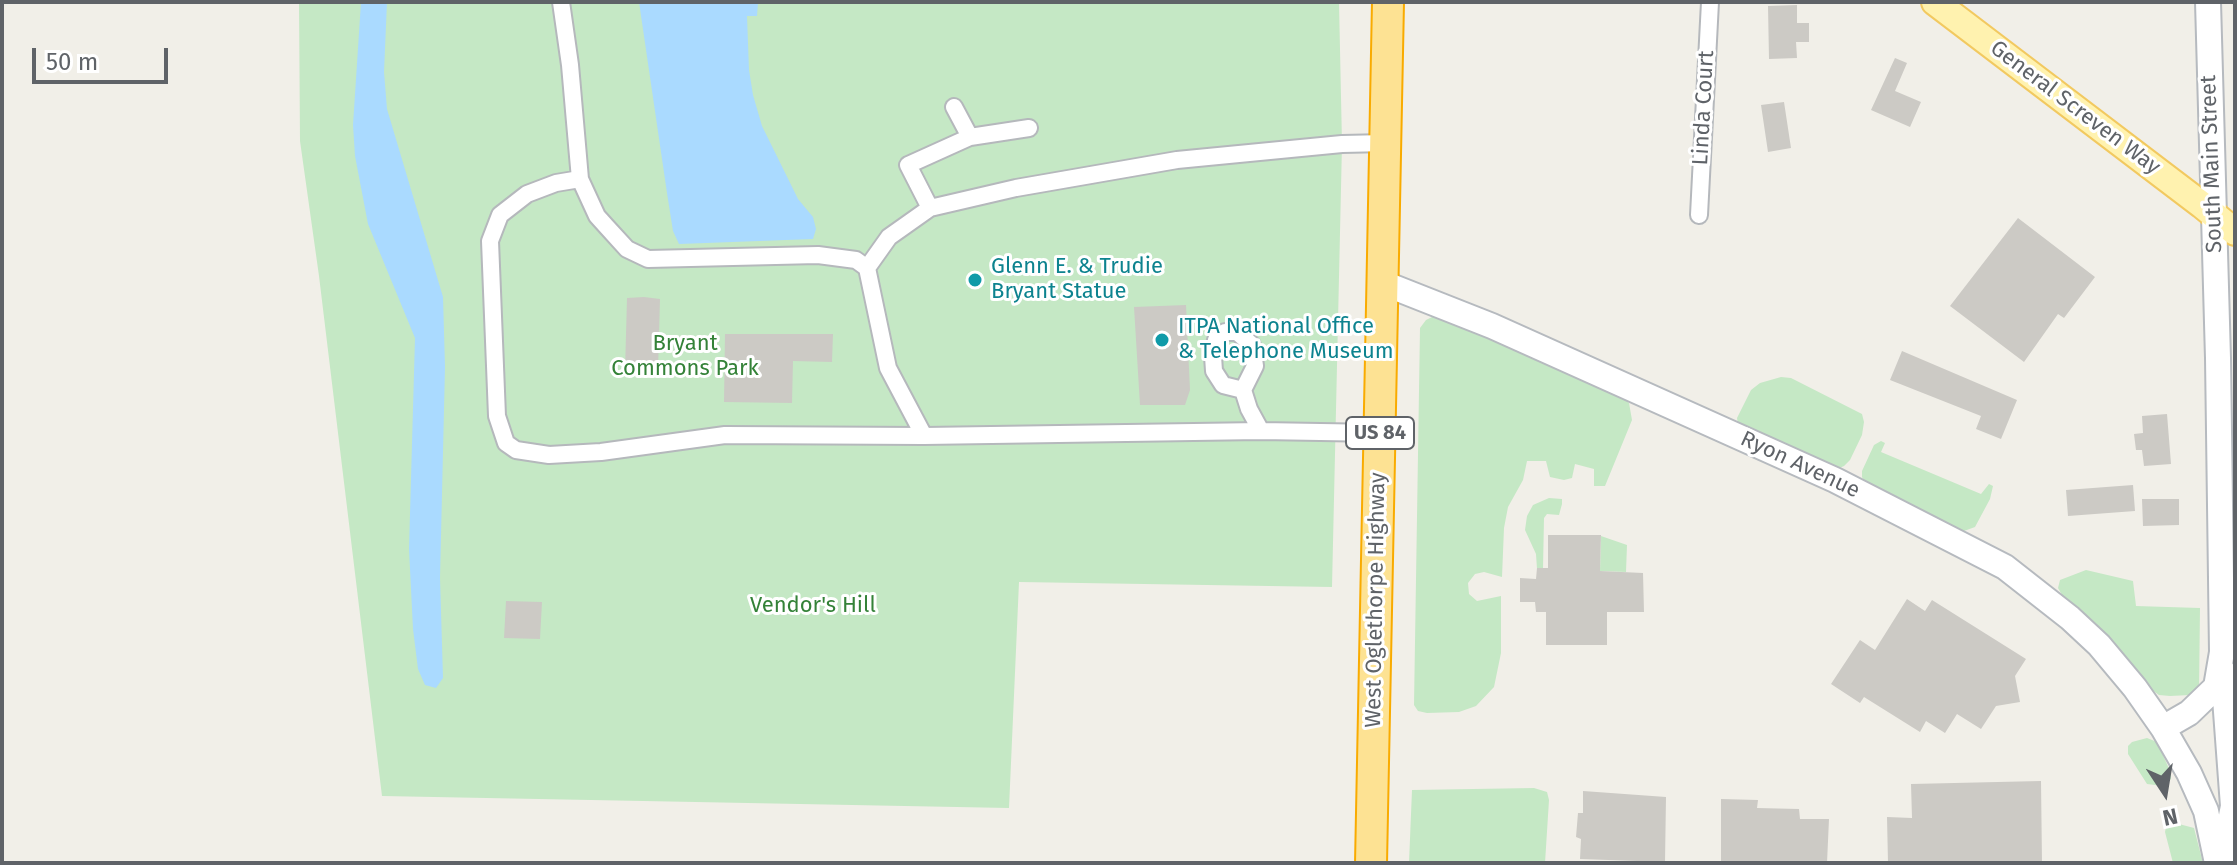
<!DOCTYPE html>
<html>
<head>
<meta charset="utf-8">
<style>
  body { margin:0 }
  #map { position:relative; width:2237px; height:865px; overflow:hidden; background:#f1efe8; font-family:"Fira Sans",sans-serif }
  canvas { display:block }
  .frame { position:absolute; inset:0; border:4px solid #5f6368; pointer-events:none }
  .north { position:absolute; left:2125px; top:753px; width:80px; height:80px; -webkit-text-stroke:6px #fff; paint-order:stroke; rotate:168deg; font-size:22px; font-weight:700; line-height:32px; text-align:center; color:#5f6368 }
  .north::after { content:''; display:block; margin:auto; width:28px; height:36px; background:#5f6368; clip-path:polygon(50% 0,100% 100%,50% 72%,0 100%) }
  .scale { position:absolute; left:32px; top:48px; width:136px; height:36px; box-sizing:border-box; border:4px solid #5f6368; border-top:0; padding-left:10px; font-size:24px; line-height:28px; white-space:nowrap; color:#5f6368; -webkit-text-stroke:6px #fff; paint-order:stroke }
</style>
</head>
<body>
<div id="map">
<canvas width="2237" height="865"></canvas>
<div class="frame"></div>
<div class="north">N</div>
<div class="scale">50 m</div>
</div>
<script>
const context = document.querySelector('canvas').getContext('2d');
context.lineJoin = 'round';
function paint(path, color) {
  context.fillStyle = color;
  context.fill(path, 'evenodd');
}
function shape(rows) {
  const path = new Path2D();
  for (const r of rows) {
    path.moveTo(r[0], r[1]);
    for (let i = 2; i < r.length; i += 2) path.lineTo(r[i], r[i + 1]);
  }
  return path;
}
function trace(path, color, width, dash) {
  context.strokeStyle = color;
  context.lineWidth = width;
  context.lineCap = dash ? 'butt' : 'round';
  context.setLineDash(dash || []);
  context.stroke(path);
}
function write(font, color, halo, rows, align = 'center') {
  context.font = font + ' "Fira Sans",sans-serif';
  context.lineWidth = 6;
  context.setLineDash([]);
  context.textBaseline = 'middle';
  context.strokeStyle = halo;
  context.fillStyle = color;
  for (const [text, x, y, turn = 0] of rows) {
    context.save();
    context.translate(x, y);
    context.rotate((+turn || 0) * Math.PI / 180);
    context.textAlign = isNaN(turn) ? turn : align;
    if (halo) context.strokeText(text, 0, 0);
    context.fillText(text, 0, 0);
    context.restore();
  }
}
paint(shape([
  [299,2,1339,2,1342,144,1332,587,1019,582,1009,808,382,796,319,276,300,141],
  [1432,317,1444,317,1621,396,1629,403,1632,420,1605,486,1594,486,1594,469,1575,464,1572,478,1564,480,1550,477,1546,461,1527,461,1523,480,1508,507,1504,528,1502,577,1484,572,1475,574,1468,583,1469,594,1477,601,1501,596,1501,653,1494,687,1476,706,1459,712,1427,713,1418,711,1414,705,1420,328,1426,320],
  [1781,377,1791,378,1862,414,1864,422,1862,435,1850,460,1844,466,1835,470,1738,425,1737,418,1751,390,1760,383],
  [1881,441,1885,443,1881,452,1981,494,1989,484,1993,486,1990,499,1975,527,1964,531,1865,483,1862,477,1862,471,1874,445],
  [1549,498,1562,499,1562,504,1559,515,1547,514,1544,518,1543,569,1537,569,1536,554,1525,530,1527,516,1533,505],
  [1601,536,1627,545,1626,572,1600,571],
  [2086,570,2133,581,2136,606,2200,608,2199,691,2190,695,2170,696,2159,695,2152,690,2065,600,2058,588,2060,580],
  [2147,738,2157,742,2171,773,2171,779,2163,786,2147,784,2128,754,2128,746,2132,742],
  [1534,788,1547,792,1549,800,1545,863,1409,863,1412,790],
  [2179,824,2194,828,2203,863,2173,863,2165,832,2166,827]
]), '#c5e8c5');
paint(shape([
  [361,2,387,2,384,72,387,109,443,297,445,367,440,578,443,678,436,688,425,685,418,669,413,629,409,549,415,338,368,224,355,156,353,125],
  [639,2,758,3,757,16,747,16,749,70,753,95,762,126,798,199,813,217,816,229,813,239,679,244,673,231,667,193]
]), '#aadaff');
paint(shape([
  [1797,5,1797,23,1809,23,1809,42,1796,42,1797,58,1769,59,1768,6],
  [1895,58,1907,63,1895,91,1921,102,1910,127,1871,110],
  [1784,102,1791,148,1768,152,1761,105],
  [2018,218,2095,277,2064,318,2058,314,2024,362,1950,306],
  [644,297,660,299,658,371,625,371,627,298],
  [1186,305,1190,390,1185,405,1140,405,1134,307],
  [725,334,833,334,832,362,793,361,792,403,724,402],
  [1902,351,2017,400,2001,439,1976,429,1981,416,1890,380],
  [2167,414,2171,464,2144,466,2142,450,2136,450,2134,434,2143,433,2142,416],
  [2133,485,2135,511,2068,516,2066,490],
  [2142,499,2179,499,2179,525,2143,526],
  [1548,535,1601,535,1600,571,1643,573,1644,612,1607,612,1607,645,1546,645,1546,612,1536,612,1535,602,1520,602,1520,578,1536,579,1537,568,1548,568],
  [1907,599,1925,611,1932,600,2026,659,2015,676,2020,702,1996,706,1981,729,1957,714,1945,733,1926,721,1920,732,1864,697,1860,703,1831,684,1860,640,1875,650],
  [506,601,542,602,540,639,504,638],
  [2041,781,2042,863,1888,863,1887,817,1912,818,1911,784],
  [1583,791,1666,797,1665,862,1580,859,1581,839,1576,837,1578,813,1583,813],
  [1721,799,1758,800,1757,808,1799,809,1800,819,1829,819,1827,863,1721,863]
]), '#cccac5');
const street = shape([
  [561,2,570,65,580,179,556,183,527,194,500,215,490,241,497,416,506,443,516,450,549,455,601,452,725,435,924,436,1261,431,1380,433],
  [954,107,970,137],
  [580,179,597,216,606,226,627,249,648,259,818,255,856,260,867,268],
  [930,208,1016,188,1177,160,1342,144,1386,143],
  [1699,215,1710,2],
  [1243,390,1223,385,1214,371,1213,356,1216,340,1225,332,1237,332,1252,345,1255,366,1243,390,1249,409,1261,431],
  [924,436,888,368,867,268,889,237,930,208,908,165,970,137,1029,128]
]);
const secondary = shape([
  [1383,283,1492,326,1835,480,2005,567,2070,618,2099,645,2135,688,2163,728,2189,773,2206,811,2217,863],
  [2163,728,2189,713,2216,687,2222,652,2218,358,2208,2],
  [2222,861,2233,806,2223,671]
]);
const primary = shape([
  [1935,2,2202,205,2235,232]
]);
const highway = shape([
  [1371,863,1388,2]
]);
trace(street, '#b5b8bc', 20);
trace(secondary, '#b6babf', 28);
trace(primary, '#f2c960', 30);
trace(highway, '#f9ab00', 34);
trace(street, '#fff', 16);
trace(secondary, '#fff', 24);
trace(primary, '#fff2af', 26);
trace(highway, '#fde293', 30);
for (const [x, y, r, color] of [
  [975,280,8,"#0f9aa8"],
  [1162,340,8,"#0f9aa8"]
]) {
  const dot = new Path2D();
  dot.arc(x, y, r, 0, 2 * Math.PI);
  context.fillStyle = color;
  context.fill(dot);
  trace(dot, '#fff', 3);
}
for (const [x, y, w] of [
  [1380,433,68]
]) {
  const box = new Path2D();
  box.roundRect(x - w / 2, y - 16, w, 32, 6);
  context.fillStyle = '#fff';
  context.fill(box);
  trace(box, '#5f6368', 2);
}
write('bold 20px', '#5f6368', null, [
  ["US 84",1380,433]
]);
write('22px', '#5f6368', '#fff', [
  ["Linda Court",1704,108,-87],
  ["General Screven Way",2075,108,37],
  ["South Main Street",2212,164,-92],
  ["Ryon Avenue",1800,465,25],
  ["West Oglethorpe Highway",1376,600,-89]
]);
write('22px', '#0d838f', '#fff', [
  ["Glenn E. & Trudie",991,267],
  ["Bryant Statue",991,292],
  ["ITPA National Office",1178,327],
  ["& Telephone Museum",1178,352]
], 'left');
write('22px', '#348238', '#fff', [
  ["Bryant",685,344],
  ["Commons Park",685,369],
  ["Vendor's Hill",813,606]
]);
</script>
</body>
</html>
